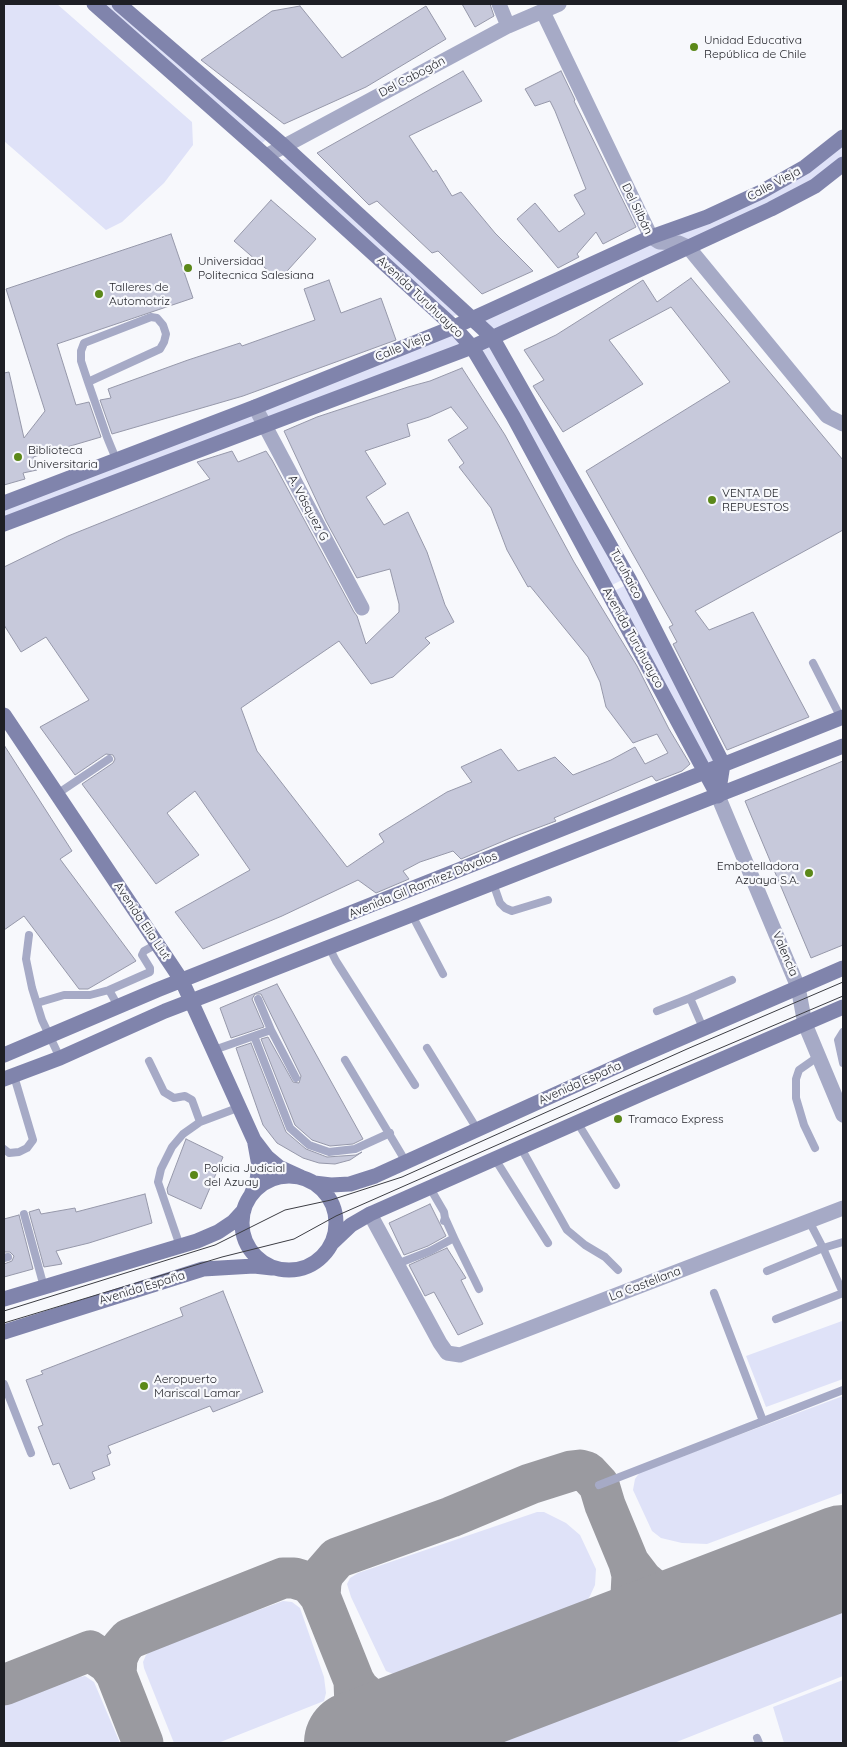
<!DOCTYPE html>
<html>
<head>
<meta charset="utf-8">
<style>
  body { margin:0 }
  #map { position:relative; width:847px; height:1747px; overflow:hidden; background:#f7f8fc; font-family:Quicksand,sans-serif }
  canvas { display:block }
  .frame { position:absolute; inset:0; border:5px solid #1e1f25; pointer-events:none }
</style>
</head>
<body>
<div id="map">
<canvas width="847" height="1747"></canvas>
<div class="frame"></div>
</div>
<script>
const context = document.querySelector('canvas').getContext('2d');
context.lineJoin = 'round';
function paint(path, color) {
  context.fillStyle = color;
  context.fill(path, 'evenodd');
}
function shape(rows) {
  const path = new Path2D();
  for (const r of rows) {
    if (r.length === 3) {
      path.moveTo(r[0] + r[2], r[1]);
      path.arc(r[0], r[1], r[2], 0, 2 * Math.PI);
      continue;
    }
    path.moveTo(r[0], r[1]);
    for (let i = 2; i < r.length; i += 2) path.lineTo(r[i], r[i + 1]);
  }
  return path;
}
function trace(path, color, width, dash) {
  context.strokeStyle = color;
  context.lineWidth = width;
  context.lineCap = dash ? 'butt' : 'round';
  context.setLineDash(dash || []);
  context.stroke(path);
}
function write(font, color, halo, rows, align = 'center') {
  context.font = font + ' Quicksand,sans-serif';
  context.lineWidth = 4.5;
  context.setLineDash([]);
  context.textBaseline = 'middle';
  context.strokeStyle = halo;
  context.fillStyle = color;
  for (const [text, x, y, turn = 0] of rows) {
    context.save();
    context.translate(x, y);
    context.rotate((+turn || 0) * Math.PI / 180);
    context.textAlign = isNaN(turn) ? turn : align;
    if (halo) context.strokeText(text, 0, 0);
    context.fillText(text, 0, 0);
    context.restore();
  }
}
paint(shape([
  [6,4,57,4,192,122,193,145,164,183,122,222,106,230,4,141,4,7],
  [98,4,116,4,268,138,260,145],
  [843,137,843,164,815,186,492,337,473,318,707,217],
  [288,158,462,313,451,317,280,161],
  [454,327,472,347,4,521,4,503],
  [491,340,626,578,608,587,475,347],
  [628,584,727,770,707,773,612,592],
  [842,1321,843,1326,843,1379,766,1407,746,1356],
  [843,1396,843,1493,707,1544,682,1543,661,1538,652,1531,633,1490,635,1479,640,1472],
  [537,1512,544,1512,566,1523,580,1535,596,1569,595,1585,590,1596,577,1614,406,1675,393,1674,386,1671,351,1597,347,1584,350,1578,358,1573],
  [283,1601,292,1602,300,1608,324,1677,326,1693,324,1701,218,1743,174,1743,144,1668,143,1662,146,1655,152,1649],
  [843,1607,843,1676,674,1743,486,1743],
  [85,1676,94,1682,120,1743,4,1743,4,1704,64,1681],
  [843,1680,843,1743,784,1743,773,1707]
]), '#dfe2f8');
trace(shape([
  [629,1563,642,1580,656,1592,674,1601,692,1605,708,1605,735,1598],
  [320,1596,354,1681,355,1707,352,1719,344,1733,334,1743],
  [116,1674,143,1743],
  [354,1681,359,1689,377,1705,388,1711,407,1715,423,1714,453,1706],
  [4,1685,90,1651,108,1663,116,1674,117,1658,122,1647,129,1639,283,1578,294,1578,304,1581,311,1585,320,1596,321,1582,324,1573,337,1558,451,1517,530,1484,571,1471,580,1470,587,1472,599,1485,605,1505,629,1563,632,1575,631,1595,629,1606,623,1620,614,1632,601,1645,568,1663]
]), '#9a9aa0', 41);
trace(shape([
  [356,1743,843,1557]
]), '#9a9aa0', 104);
const building = shape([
  [462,4,490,4,494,16,475,27,462,4],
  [300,6,342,58,426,6,446,39,366,87,284,124,201,60,272,11,300,6],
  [463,71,482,101,409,136,433,172,436,170,452,196,461,192,495,233,533,271,482,294,438,251,432,253,377,201,369,205,317,153,463,71],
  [561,71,575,100,574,101,636,227,603,244,596,232,577,254,579,257,558,268,517,219,535,203,559,232,585,214,574,195,586,189,555,111,550,101,535,106,525,89,561,71],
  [271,200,316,239,279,280,234,241,271,200],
  [171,234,193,298,57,344,76,405,89,402,101,437,33,457,37,470,23,473,25,479,4,485,4,373,9,372,24,438,45,411,6,289,171,234],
  [691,278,843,460,843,530,695,611,709,630,753,612,809,717,727,750,673,644,677,642,669,627,673,625,586,471,730,382,671,307,609,340,643,384,563,432,533,386,544,380,524,350,556,335,643,280,657,302,691,278],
  [329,280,341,313,381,298,396,340,243,396,112,434,100,400,111,398,108,389,188,360,240,343,242,346,315,320,304,289,329,280],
  [462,368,505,435,574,562,637,666,669,729,690,764,682,771,656,781,652,776,554,818,556,821,513,837,461,859,453,851,420,862,403,871,409,879,376,893,358,880,282,916,203,949,175,912,250,870,195,791,167,813,199,855,156,884,82,784,113,763,115,759,113,755,106,754,75,775,40,727,89,700,46,637,21,652,4,625,4,567,68,536,210,479,197,462,232,451,238,462,266,451,272,460,354,612,357,616,366,644,399,612,399,604,390,569,357,578,326,521,284,431,317,417,408,387,430,381,462,368],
  [451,407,468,428,448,440,464,463,459,467,491,508,507,550,528,587,530,586,588,657,600,682,606,707,633,743,657,734,668,753,645,764,635,747,611,760,573,775,555,757,518,771,501,749,461,767,472,782,447,792,379,834,384,842,347,867,257,751,241,708,339,641,371,684,393,677,430,643,425,638,454,622,445,605,427,552,408,512,384,525,366,497,386,484,365,451,410,436,407,424,429,417,451,407],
  [4,745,72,851,60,859,136,961,88,989,79,989,24,916,4,930,4,745],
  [843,761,843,945,811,958,745,801,843,761],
  [277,984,363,1139,353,1144,330,1146,312,1140,295,1125,261,1039,268,1037,293,1082,299,1083,301,1076,261,994,255,994,252,999,264,1027,231,1038,220,1008,277,984],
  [251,1043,286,1132,306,1149,327,1157,356,1155,362,1152,350,1160,335,1164,319,1163,303,1158,277,1143,263,1125,236,1048,251,1043],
  [186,1139,223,1157,201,1209,168,1194,167,1189,186,1139],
  [145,1194,152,1223,89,1243,56,1251,62,1264,44,1267,29,1212,39,1209,41,1214,75,1208,76,1212,145,1194],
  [430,1204,446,1236,428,1246,404,1255,389,1223,430,1204],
  [19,1215,33,1269,4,1277,4,1264,12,1261,14,1256,10,1252,4,1252,4,1219,19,1215],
  [447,1248,466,1278,461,1280,483,1324,458,1335,434,1292,425,1296,409,1265,447,1248],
  [223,1291,263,1392,213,1412,210,1406,108,1446,111,1453,107,1455,110,1465,92,1472,95,1479,70,1489,59,1463,53,1465,38,1427,43,1425,26,1380,43,1374,41,1371,183,1316,180,1308,223,1291]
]);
paint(building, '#c7c9db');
trace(building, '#9698aa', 1);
trace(shape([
  [88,382,160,349,164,342,166,334,163,325,157,318,151,317,84,343,81,351,81,361,88,382,107,437,109,442,116,459],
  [813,663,841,718],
  [57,794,109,759],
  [493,883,500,903,505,908,512,911,548,900],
  [412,915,443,974],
  [29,935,26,959,32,988,42,1020,60,1058],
  [329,947,336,961,415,1085],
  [109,990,150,972,150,968,142,955,144,951,157,944],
  [37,1003,64,995,90,995,109,990,118,1006],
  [657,1011,690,998],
  [703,1028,690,998,732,980],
  [271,1030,296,1078],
  [254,1036,271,1030,258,999],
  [427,1048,477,1129],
  [214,1050,254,1036,290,1128,309,1145,329,1152,355,1149,390,1133],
  [345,1060,406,1162],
  [149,1061,164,1092,174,1098,185,1096,192,1100,200,1122],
  [843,1063,838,1040,843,1032],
  [577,1122,616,1185],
  [521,1148,567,1230,585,1245,605,1257,618,1270],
  [815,1148,804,1125,796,1098,796,1079,799,1070,819,1056],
  [4,1149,9,1153,19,1152,27,1148,33,1140,14,1076],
  [495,1159,548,1243],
  [430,1188,444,1212,445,1218,444,1221],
  [24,1214,44,1287],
  [809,1221,823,1248,843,1293],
  [454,1238,479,1289],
  [180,1246,158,1182,161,1169,172,1147,183,1134,200,1122,240,1107],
  [4,1258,8,1257],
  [397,1264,430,1251,454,1238,445,1218],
  [767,1271,823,1248,843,1242],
  [714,1293,763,1421],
  [776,1319,843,1293],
  [4,1384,31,1453],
  [599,1485,843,1390],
  [757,1738,759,1743]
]), '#a6aac6', 8);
trace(shape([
  [499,4,508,26],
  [543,12,651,237,659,242,679,243,688,247,827,416,843,424],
  [266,156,508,26,559,4],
  [255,407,362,608],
  [718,796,798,987,805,1024,843,1115],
  [370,1214,440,1343,447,1353,460,1355,843,1208]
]), '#a6aac6', 15);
trace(shape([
  [94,4,266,156,454,327,472,347,513,416,718,796],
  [119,4,284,146,492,337,629,579,723,764,718,796],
  [4,503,255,407,454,327,651,237,707,217,761,192,805,167,843,137],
  [4,524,472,347,771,209,815,186,843,164],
  [4,715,182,981,254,1140,267,1157,279,1167,301,1177],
  [4,1055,157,990,843,717],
  [4,1079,60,1058,165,1011,217,991,843,746],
  [289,1223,47],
  [314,1183,331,1185,350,1184,375,1176,631,1060,843,968],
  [251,1195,257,1180,259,1166,255,1144],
  [332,1243,351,1225,370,1214,646,1092,843,1007],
  [4,1299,197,1241,218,1232,233,1222,244,1210],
  [4,1332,203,1269,254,1266,272,1268]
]), '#8084ac', 15);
trace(shape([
  [4,1311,215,1245,285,1210,331,1200,402,1177,687,1049,843,982],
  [4,1323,222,1257,294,1239,336,1216,631,1086,843,996]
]), '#3c3d43', 1);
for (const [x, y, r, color] of [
  [694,47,5,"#5b8819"],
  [188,268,5,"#5b8819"],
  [99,294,5,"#5b8819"],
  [18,457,5,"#5b8819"],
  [712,500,5,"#5b8819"],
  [809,873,5,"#5b8819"],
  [618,1119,5,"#5b8819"],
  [194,1175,5,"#5b8819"],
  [144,1386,5,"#5b8819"]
]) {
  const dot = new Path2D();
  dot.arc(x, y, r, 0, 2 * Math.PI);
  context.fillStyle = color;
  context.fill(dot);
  trace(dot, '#f7f8fc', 2);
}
write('12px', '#1e1f25', '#f7f8fc', [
  ["Unidad Educativa",704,40],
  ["República de Chile",704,54],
  ["Universidad",198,261],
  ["Politecnica Salesiana",198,275],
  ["Talleres de",109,287],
  ["Automotriz",109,301],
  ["Biblioteca",28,450],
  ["Universitaria",28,464],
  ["VENTA DE",722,493],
  ["REPUESTOS",722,507],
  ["Embotelladora",799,866,"right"],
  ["Azuaya S.A.",799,880,"right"],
  ["Tramaco Express",628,1119],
  ["Policia Judicial",204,1168],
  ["del Azuay",204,1182],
  ["Aeropuerto",154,1379],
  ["Mariscal Lamar",154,1393]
], 'left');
write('12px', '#1e1f25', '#f7f8fc', [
  ["Del Cabogán",412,77,-28],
  ["Calle Vieja",774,184,-28],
  ["Del Silbán",637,209,64],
  ["Avenida Turuhuayco",420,297,43],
  ["Calle Vieja",403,347,-22],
  ["A. Vásquez G",308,508,62],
  ["Turuhaico",626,574,62],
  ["Avenida Turuhuayco",633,638,61],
  ["Avenida Gil Ramírez Dávalos",423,885,-22],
  ["Avenida Elia Liut",142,921,56],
  ["Valencia",785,954,67],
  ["Avenida España",580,1083,-24],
  ["La Castellana",645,1284,-21],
  ["Avenida España",142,1288,-17]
]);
</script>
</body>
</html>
